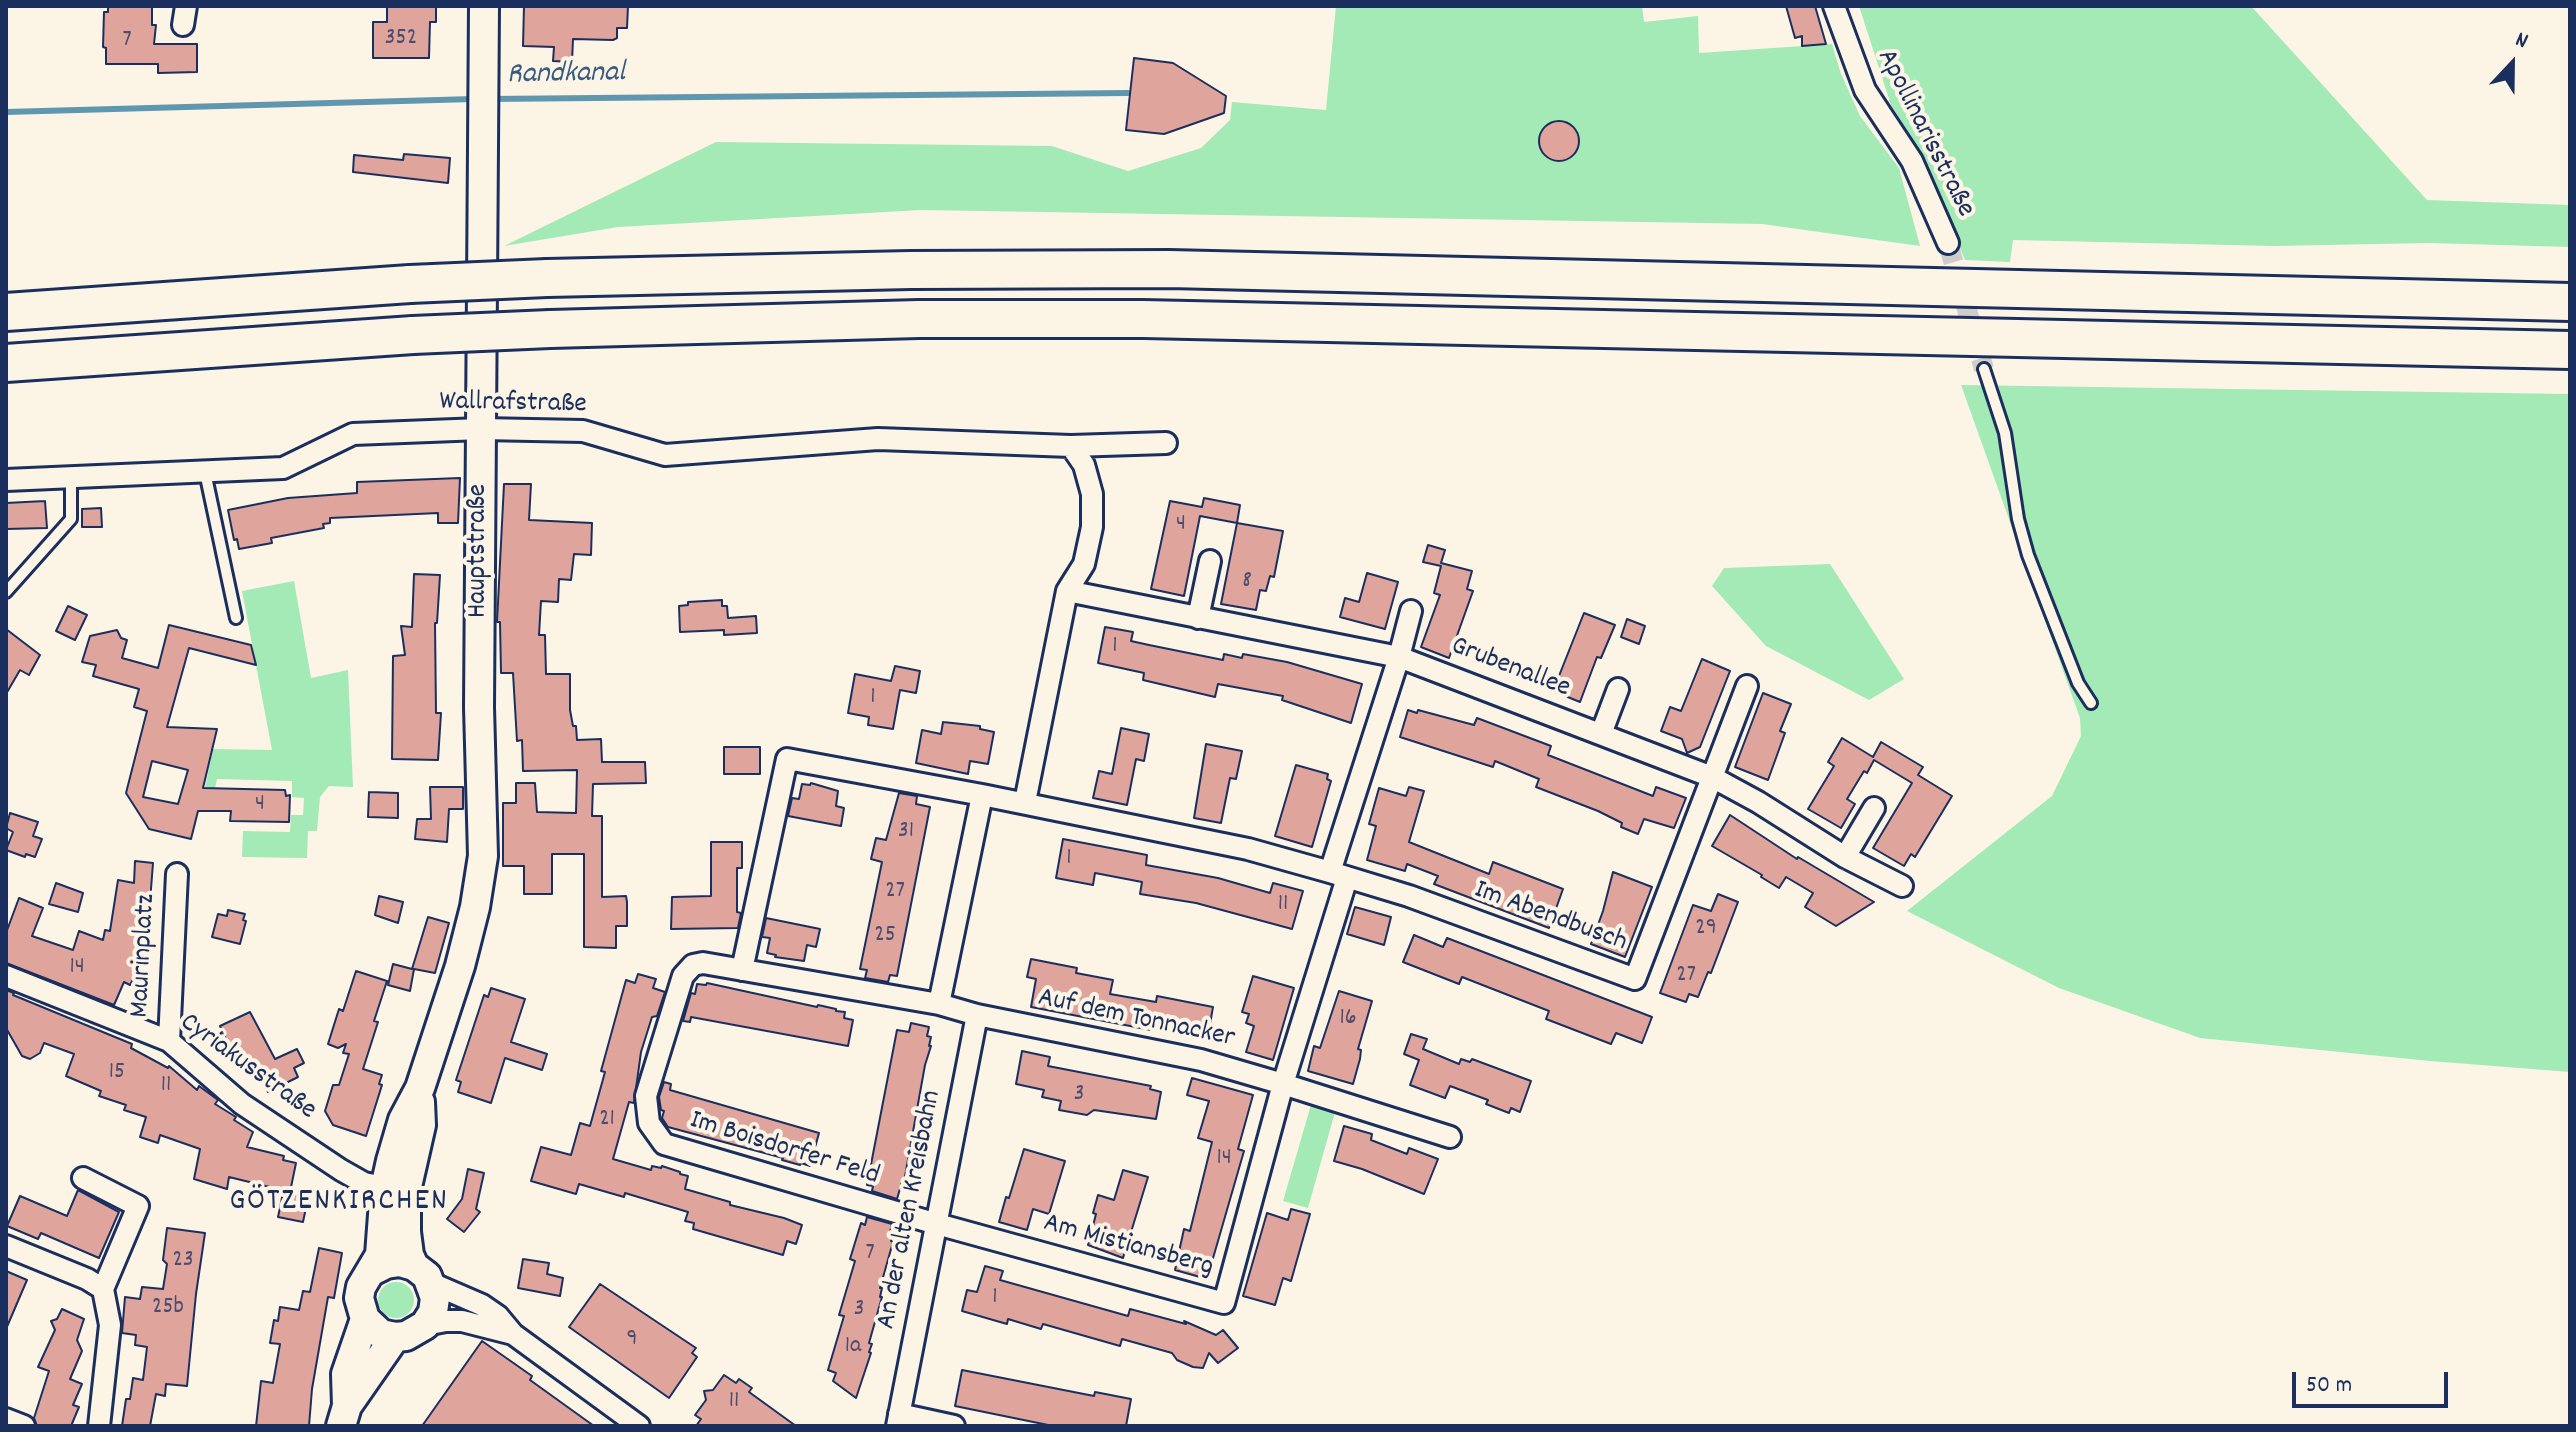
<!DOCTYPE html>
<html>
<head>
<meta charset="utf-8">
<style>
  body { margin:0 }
  #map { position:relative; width:2576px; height:1432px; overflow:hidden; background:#fcf5e5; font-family:Dekko,sans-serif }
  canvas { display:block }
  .frame { position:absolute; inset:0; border:8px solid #1b2f5e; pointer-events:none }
  .north { position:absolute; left:2472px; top:24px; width:80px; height:80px; -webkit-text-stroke:6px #fcf5e5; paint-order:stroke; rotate:22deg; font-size:22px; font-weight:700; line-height:32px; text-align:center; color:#1b2f5e }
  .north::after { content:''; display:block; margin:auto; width:28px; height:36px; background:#1b2f5e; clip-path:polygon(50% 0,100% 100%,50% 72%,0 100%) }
  .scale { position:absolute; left:2292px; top:1372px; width:156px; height:36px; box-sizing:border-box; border:4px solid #1b2f5e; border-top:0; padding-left:10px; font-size:24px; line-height:28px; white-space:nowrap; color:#1b2f5e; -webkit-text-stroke:6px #fcf5e5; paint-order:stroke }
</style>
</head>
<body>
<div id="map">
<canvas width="2576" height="1432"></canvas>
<div class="frame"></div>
<div class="north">N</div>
<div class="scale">50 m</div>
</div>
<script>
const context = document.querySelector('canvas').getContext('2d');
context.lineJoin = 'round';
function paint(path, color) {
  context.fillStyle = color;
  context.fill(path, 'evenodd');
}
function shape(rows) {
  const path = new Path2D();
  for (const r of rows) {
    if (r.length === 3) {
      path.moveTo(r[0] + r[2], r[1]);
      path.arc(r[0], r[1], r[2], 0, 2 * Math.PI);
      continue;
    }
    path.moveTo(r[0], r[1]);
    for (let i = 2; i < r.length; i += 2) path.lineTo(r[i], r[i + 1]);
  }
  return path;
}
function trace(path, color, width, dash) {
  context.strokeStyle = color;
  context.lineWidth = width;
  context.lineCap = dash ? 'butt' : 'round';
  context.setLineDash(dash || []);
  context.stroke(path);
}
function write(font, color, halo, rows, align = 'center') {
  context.font = font + ' Dekko,sans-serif';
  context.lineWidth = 8;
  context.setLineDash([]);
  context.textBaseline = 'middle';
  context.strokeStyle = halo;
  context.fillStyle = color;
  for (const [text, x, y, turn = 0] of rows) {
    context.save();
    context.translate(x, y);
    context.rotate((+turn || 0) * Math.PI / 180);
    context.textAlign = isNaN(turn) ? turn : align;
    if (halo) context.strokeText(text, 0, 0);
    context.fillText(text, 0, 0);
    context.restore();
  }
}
paint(shape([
  [1336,6,1642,6,1644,22,1698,16,1699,53,1832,44,1841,74,1860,116,1899,168,1920,246,1762,224,921,210,618,227,504,246,716,142,1052,146,1128,171,1201,148,1230,120,1232,102,1326,110],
  [1859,6,2251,6,2427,200,2570,205,2570,247,2429,243,2274,246,2013,240,2010,262,1965,260,1919,149,1891,105],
  [1961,385,2570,394,2570,1072,2430,1061,2200,1038,2059,988,1907,911,2052,796,2081,736,2080,718],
  [1830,564,1904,679,1869,700,1766,646,1712,586,1724,568],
  [294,581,311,678,348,670,353,787,329,786,320,797,317,831,308,831,307,858,242,857,243,831,290,832,291,815,303,815,304,798,292,797,292,781,217,779,212,803,202,802,213,749,272,750,242,591],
  [1313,1098,1337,1105,1308,1208,1283,1201],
  [396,1300,18]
]), '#a3eab7');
trace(shape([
  [489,99,1128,93],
  [6,112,474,99]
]), '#5f98ae', 6);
const building = shape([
  [108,6,152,6,152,25,156,25,154,44,197,44,197,72,158,73,158,64,106,64,106,48,103,47,104,12,108,12,108,6],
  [387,6,436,6,436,22,430,22,429,58,373,58,373,22,387,22,387,6],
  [524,6,628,6,627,28,617,28,617,38,613,40,573,39,572,62,553,61,554,47,523,46,524,6],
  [1786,6,1815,6,1826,44,1802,46,1802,36,1795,38,1786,6],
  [1134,58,1173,63,1226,96,1224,113,1164,134,1126,130,1134,58],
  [1559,141,20],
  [404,154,450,158,448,183,353,172,354,155,403,160,404,154],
  [460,478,458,523,438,523,438,513,330,518,330,523,323,524,324,528,271,538,272,543,239,549,237,539,234,540,228,510,288,498,357,493,357,482,460,478],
  [504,484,531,484,529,520,592,523,591,555,574,554,571,580,559,579,558,602,541,601,539,635,545,635,546,674,570,674,570,710,573,726,576,726,577,740,601,739,602,762,645,762,646,783,593,784,592,816,602,816,602,897,626,896,627,902,627,926,616,926,616,948,584,947,584,854,552,854,552,894,524,894,524,866,503,866,503,803,516,803,516,783,535,783,537,812,576,813,577,770,523,771,522,740,517,741,513,673,501,673,500,622,497,622,504,484],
  [1204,498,1240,505,1237,523,1200,516,1184,596,1151,589,1170,501,1202,507,1204,498],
  [45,501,47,528,6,529,6,503,45,501],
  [101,508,102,527,82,527,82,509,101,508],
  [1237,523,1283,531,1274,577,1270,576,1266,591,1260,590,1256,610,1221,604,1237,523],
  [1428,545,1445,550,1441,563,1472,571,1467,589,1473,591,1449,658,1421,647,1440,595,1434,593,1441,566,1423,562,1428,545],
  [1367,573,1398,582,1385,629,1340,617,1345,598,1359,602,1367,573],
  [414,574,440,575,437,623,435,623,436,713,441,713,438,760,392,759,393,656,405,655,401,626,412,627,414,574],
  [722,600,722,606,727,606,728,618,756,616,757,633,724,635,724,630,680,632,679,606,688,605,688,602,722,600],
  [68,606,87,615,75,640,56,631,68,606],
  [1584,613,1615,625,1601,658,1597,657,1580,702,1553,691,1584,613],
  [1627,619,1645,626,1639,644,1621,637,1627,619],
  [169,625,251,645,256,665,189,648,167,727,217,729,203,788,285,790,286,796,290,795,289,822,230,821,231,811,198,811,191,839,149,829,126,793,147,711,134,707,139,689,93,676,96,665,82,662,90,636,117,630,121,638,127,640,122,658,158,668,169,625],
  [152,761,188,770,178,804,143,797,152,761],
  [1105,627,1133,632,1131,641,1149,645,1223,660,1224,654,1242,658,1243,654,1287,662,1362,684,1351,723,1282,700,1283,696,1218,684,1215,697,1143,680,1144,673,1098,663,1105,627],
  [6,629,40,655,29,675,20,670,6,694,6,629],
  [1702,659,1730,671,1700,747,1687,753,1682,739,1661,731,1670,707,1681,711,1702,659],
  [895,666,920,671,916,693,900,690,893,729,868,725,869,717,848,713,855,674,891,681,895,666],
  [1763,693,1791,704,1780,731,1785,733,1768,780,1735,767,1763,693],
  [1408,710,1417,713,1418,710,1474,725,1477,718,1551,746,1548,755,1653,796,1656,787,1686,798,1674,828,1644,819,1638,834,1621,827,1622,823,1598,811,1536,787,1539,779,1495,761,1493,767,1400,737,1408,710],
  [943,722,980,726,980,729,994,732,988,764,970,761,968,774,916,763,922,730,941,734,943,722],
  [1121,728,1149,734,1144,761,1136,759,1127,805,1093,798,1099,771,1112,774,1121,728],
  [1842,738,1873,757,1881,742,1923,767,1918,775,1952,796,1915,857,1911,854,1904,866,1873,848,1912,783,1874,760,1867,773,1864,771,1847,799,1855,804,1841,828,1808,809,1834,766,1828,762,1842,738],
  [1206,744,1242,751,1236,779,1230,778,1221,823,1194,818,1206,744],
  [724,747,760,747,760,774,724,774,724,747],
  [1296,765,1328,774,1327,779,1331,781,1312,847,1275,836,1296,765],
  [811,783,838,791,836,806,844,808,841,826,788,816,792,798,799,799,802,784,810,785,811,783],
  [430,787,463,787,463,809,449,809,447,842,415,839,417,819,431,819,430,787],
  [1409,787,1424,791,1409,842,1489,874,1493,862,1563,889,1549,928,1434,884,1438,876,1407,864,1405,871,1367,860,1376,826,1369,824,1379,788,1406,796,1409,787],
  [369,792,398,793,398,818,368,817,369,792],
  [899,793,917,796,916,804,930,807,897,976,890,975,888,982,865,978,867,970,860,969,882,862,871,859,876,838,886,840,899,793],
  [10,813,38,822,33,836,42,839,35,857,26,854,25,857,6,850,13,832,6,828,10,813],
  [1730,815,1797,859,1798,857,1874,902,1836,926,1813,912,1805,907,1813,893,1786,877,1779,888,1761,877,1762,875,1712,846,1730,815],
  [1063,839,1147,855,1146,865,1218,878,1270,893,1273,883,1303,891,1292,929,1196,903,1140,894,1142,882,1095,873,1093,885,1056,878,1063,839],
  [711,842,742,842,742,868,737,868,737,912,741,913,738,928,671,929,672,897,711,896,711,842],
  [135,861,153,863,150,902,144,902,139,934,142,935,137,951,146,955,130,985,124,982,114,1005,6,963,6,933,19,898,43,908,32,936,73,950,79,931,103,940,105,930,110,931,118,880,134,883,135,861],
  [1613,872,1652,887,1625,957,1591,944,1603,911,1613,872],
  [56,883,83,893,78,912,49,904,56,883],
  [1718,894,1738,902,1711,973,1708,972,1698,997,1689,994,1686,1002,1660,993,1693,905,1711,911,1718,894],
  [379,896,403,902,398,923,375,915,379,896],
  [1355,907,1391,917,1384,945,1347,934,1355,907],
  [228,910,245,914,243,920,246,921,240,944,212,937,218,914,227,916,228,910],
  [428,917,449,923,435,973,414,969,410,991,388,985,393,964,412,969,428,917],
  [766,918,820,929,816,947,807,945,804,961,775,957,776,955,767,953,770,938,762,937,766,918],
  [1414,935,1443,947,1447,938,1652,1017,1642,1043,1616,1033,1611,1044,1546,1019,1549,1011,1462,977,1459,984,1403,962,1414,935],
  [1031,959,1077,968,1076,973,1113,980,1110,994,1156,1002,1157,996,1213,1007,1210,1024,1201,1022,1198,1035,1152,1025,1151,1030,1031,1007,1036,979,1027,977,1031,959],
  [356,971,387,981,374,1021,378,1022,363,1069,382,1075,379,1084,382,1085,366,1136,333,1125,325,1111,333,1085,339,1085,349,1054,343,1053,346,1044,338,1048,328,1044,339,1009,343,1011,356,971],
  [638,974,656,979,653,988,665,992,657,1016,652,1017,641,1052,634,1103,629,1102,613,1159,651,1170,652,1166,661,1168,662,1166,680,1172,680,1174,688,1176,685,1189,730,1202,730,1205,784,1218,802,1225,796,1244,787,1241,783,1255,693,1229,694,1223,685,1221,688,1212,625,1193,624,1197,579,1184,576,1194,531,1181,541,1147,571,1155,580,1123,590,1126,605,1072,601,1071,626,980,635,983,638,974],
  [1253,976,1294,988,1273,1060,1246,1052,1254,1026,1246,1023,1249,1014,1242,1012,1253,976],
  [707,983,817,1007,818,1005,836,1009,836,1011,845,1012,844,1018,853,1020,848,1046,691,1017,690,1022,683,1021,691,993,695,994,697,984,706,985,707,983],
  [491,988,525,999,511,1042,547,1054,542,1070,505,1058,491,1103,458,1092,461,1082,456,1080,484,995,488,997,491,988],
  [6,990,14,993,13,995,132,1044,131,1048,168,1068,169,1066,197,1090,199,1086,218,1100,215,1104,236,1117,234,1120,253,1132,247,1147,284,1156,283,1160,296,1163,290,1192,229,1177,227,1189,194,1179,200,1149,160,1135,158,1143,140,1137,146,1117,124,1110,126,1105,99,1096,101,1091,66,1076,74,1054,44,1043,40,1053,30,1059,22,1056,6,1028,6,990],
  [1339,991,1372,1001,1358,1049,1361,1050,1360,1059,1353,1084,1308,1071,1314,1046,1320,1048,1339,991],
  [250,1012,275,1059,297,1049,304,1063,294,1068,298,1077,268,1092,257,1068,250,1071,238,1047,231,1050,220,1026,250,1012],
  [911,1023,929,1027,927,1036,931,1037,929,1046,931,1046,925,1065,904,1182,902,1182,897,1199,872,1191,873,1186,867,1185,897,1030,909,1032,911,1023],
  [1411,1034,1427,1039,1423,1049,1459,1064,1461,1059,1470,1062,1472,1059,1531,1081,1520,1112,1511,1108,1509,1113,1486,1104,1488,1100,1450,1086,1445,1098,1410,1085,1419,1060,1404,1054,1411,1034],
  [1022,1051,1050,1057,1048,1066,1151,1086,1150,1089,1161,1092,1156,1119,1094,1110,1087,1115,1059,1110,1061,1101,1042,1097,1044,1090,1016,1084,1022,1051],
  [1192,1078,1253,1095,1238,1149,1244,1151,1207,1279,1175,1270,1184,1229,1190,1231,1212,1142,1198,1138,1209,1101,1187,1095,1192,1078],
  [664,1082,671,1084,670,1090,819,1133,810,1166,801,1163,800,1165,782,1160,783,1158,668,1127,662,1118,664,1111,661,1110,659,1097,664,1082],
  [1344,1126,1372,1134,1371,1140,1407,1154,1409,1148,1438,1159,1424,1194,1362,1169,1334,1161,1344,1126],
  [1024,1149,1065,1161,1049,1214,1033,1209,1027,1230,999,1222,1006,1197,1009,1198,1024,1149],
  [468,1169,484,1173,476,1209,480,1212,464,1232,447,1219,462,1199,468,1169],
  [1123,1170,1148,1177,1123,1258,1088,1245,1096,1214,1093,1213,1098,1195,1114,1200,1123,1170],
  [78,1190,119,1212,99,1258,41,1233,38,1239,7,1226,20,1196,67,1216,78,1190],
  [283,1193,308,1198,303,1222,278,1217,283,1193],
  [1291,1209,1310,1214,1291,1281,1283,1278,1275,1305,1243,1296,1267,1213,1288,1220,1291,1209],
  [867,1217,892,1224,890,1232,893,1233,891,1241,893,1242,880,1288,882,1288,880,1297,882,1297,869,1343,872,1344,869,1352,871,1353,856,1398,833,1381,836,1373,828,1370,844,1316,839,1315,855,1261,850,1259,861,1223,865,1225,867,1217],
  [167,1228,205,1233,196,1294,187,1386,166,1384,165,1396,156,1394,150,1426,122,1426,126,1399,130,1399,133,1378,143,1380,147,1347,135,1345,136,1335,122,1333,125,1297,140,1299,142,1287,163,1289,167,1264,163,1260,167,1228],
  [319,1248,342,1253,334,1298,328,1297,312,1389,309,1426,256,1426,261,1381,273,1383,280,1344,270,1343,274,1320,278,1321,280,1307,299,1310,303,1291,310,1292,319,1248],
  [523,1259,549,1263,547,1274,563,1278,560,1296,518,1288,523,1259],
  [985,1266,1003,1271,1000,1280,1128,1316,1130,1309,1186,1324,1184,1321,1216,1335,1223,1330,1238,1348,1218,1363,1209,1353,1203,1368,1193,1367,1177,1360,1172,1353,1122,1339,1120,1346,1043,1324,1041,1329,1008,1319,1007,1324,962,1311,967,1290,977,1292,985,1266],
  [6,1271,27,1280,6,1329,6,1271],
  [600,1284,696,1348,692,1353,697,1357,669,1398,569,1327,600,1284],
  [62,1309,84,1319,77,1340,82,1351,70,1379,82,1384,73,1405,79,1407,71,1426,37,1426,34,1418,49,1371,38,1367,55,1330,51,1321,57,1319,62,1309],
  [482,1341,532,1376,530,1380,594,1426,422,1426,482,1341],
  [962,1370,1094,1396,1095,1392,1131,1399,1126,1426,1053,1426,955,1406,962,1370],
  [724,1375,736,1383,739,1379,752,1388,749,1392,796,1426,696,1426,701,1419,695,1415,706,1400,704,1391,713,1390,724,1375]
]);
paint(building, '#dfa59d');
trace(building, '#1b2f5e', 2);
trace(shape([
  [1948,243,1984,369]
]), '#cfcdca', 20, [20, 10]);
const lane = shape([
  [1984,369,2005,433,2018,519,2028,555,2078,683,2091,703],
  [205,472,236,618],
  [6,592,71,519,71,479]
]);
const street = shape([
  [1834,6,1865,90,1912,161,1948,243],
  [183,25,186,6],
  [6,480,283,468,353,434,481,429,583,431,665,455,878,439,1071,446,1166,443],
  [1067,591,1399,657,1712,777,1758,802,1845,857,1902,886],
  [1198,618,1210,561],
  [1601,734,1618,689],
  [1025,802,1067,591,1084,564,1092,527,1092,494,1084,465,1071,446],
  [1845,857,1874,808],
  [1330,872,1399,657,1411,611],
  [1347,878,1283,1084,1224,1303,937,1224,664,1144,649,1123,646,1096,683,976,693,965,703,963,939,1004,977,1015,1201,1060,1283,1084,1450,1137],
  [742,970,787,759,982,795],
  [6,976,169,1041,242,1104,341,1170,364,1183,399,1190],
  [939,1004,982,795,1248,849,1330,872,1409,896,1635,979,1747,686],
  [169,1041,177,874],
  [83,1178,138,1206,103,1289],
  [6,1246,87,1279,103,1289,110,1325,99,1426],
  [431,1283,482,1305,498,1316,513,1334,639,1426],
  [425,1325,446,1321,462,1321,513,1334],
  [899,1414,954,1426],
  [6,1419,24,1426],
  [897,1426,977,1015]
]);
const secondary = shape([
  [414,1266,409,1255,406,1232,406,1191,421,1125,420,1102],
  [374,1270,386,1264,400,1262,414,1266,427,1276,435,1298,433,1312,425,1325,406,1336,395,1337,381,1334,365,1319,359,1298,361,1287,380,1255,385,1188,391,1161,403,1120,420,1088,460,966,475,907,483,856,479,707,484,6],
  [347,1406,395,1337],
  [341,1426,347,1406,346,1374,365,1319]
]);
const highway = shape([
  [547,278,911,270,1169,269,2570,302],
  [6,312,410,284],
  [550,329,919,319,1143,319,2570,350],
  [6,363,413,335]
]);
trace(lane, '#1b2f5e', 16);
trace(street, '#1b2f5e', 26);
trace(secondary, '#1b2f5e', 34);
trace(highway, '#1b2f5e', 42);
trace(lane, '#fcf5e5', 10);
trace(street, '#fcf5e5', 20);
trace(secondary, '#fcf5e5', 28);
trace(highway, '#fcf5e5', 36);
const highwayBridge = shape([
  [410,284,547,278],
  [413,335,550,329]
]);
trace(highwayBridge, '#1b2f5e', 42, []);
trace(highwayBridge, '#fcf5e5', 36);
write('24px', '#4c4c6e', null, [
  ["352",401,40],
  ["7",127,42],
  ["4",1181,526],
  ["8",1247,583],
  ["1",1115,648],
  ["1",873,699],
  ["4",260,806],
  ["31",906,833],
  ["1",1069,860],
  ["27",895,893],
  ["11",1283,906],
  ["29",1706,930],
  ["25",885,937],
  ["14",77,969],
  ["27",1686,977],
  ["16",1348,1020],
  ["15",117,1074],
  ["11",166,1087],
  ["3",1079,1096],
  ["21",607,1121],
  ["14",1224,1160],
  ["7",870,1255],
  ["23",183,1262],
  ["1",995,1299],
  ["25b",168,1309],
  ["3",859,1311],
  ["9",632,1341],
  ["1a",853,1348],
  ["11",734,1403]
]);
write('28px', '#1b2f5e', '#fcf5e5', [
  ["Apollinarisstraße",1924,134,63],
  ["Wallrafstraße",513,405,1],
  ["Hauptstraße",480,551,-90],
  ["Grubenallee",1510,669,21],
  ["Im Abendbusch",1550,918,20],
  ["Maurinplatz",145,956,-87],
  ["Auf dem Tonnacker",1136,1020,12],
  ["Cyriakusstraße",247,1068,36],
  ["Im Boisdorfer Feld",784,1150,17],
  ["An der alten Kreisbahn",911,1210,-79],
  ["Am Mistiansberg",1128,1247,15]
]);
write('italic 30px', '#385b7f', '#fcf5e5', [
  ["Randkanal",566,76,-1]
]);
context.letterSpacing = '2px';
write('32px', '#1b2f5e', '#fcf5e5', [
  ["GÖTZENKIRCHEN",339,1204]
]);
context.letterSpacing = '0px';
</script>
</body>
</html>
